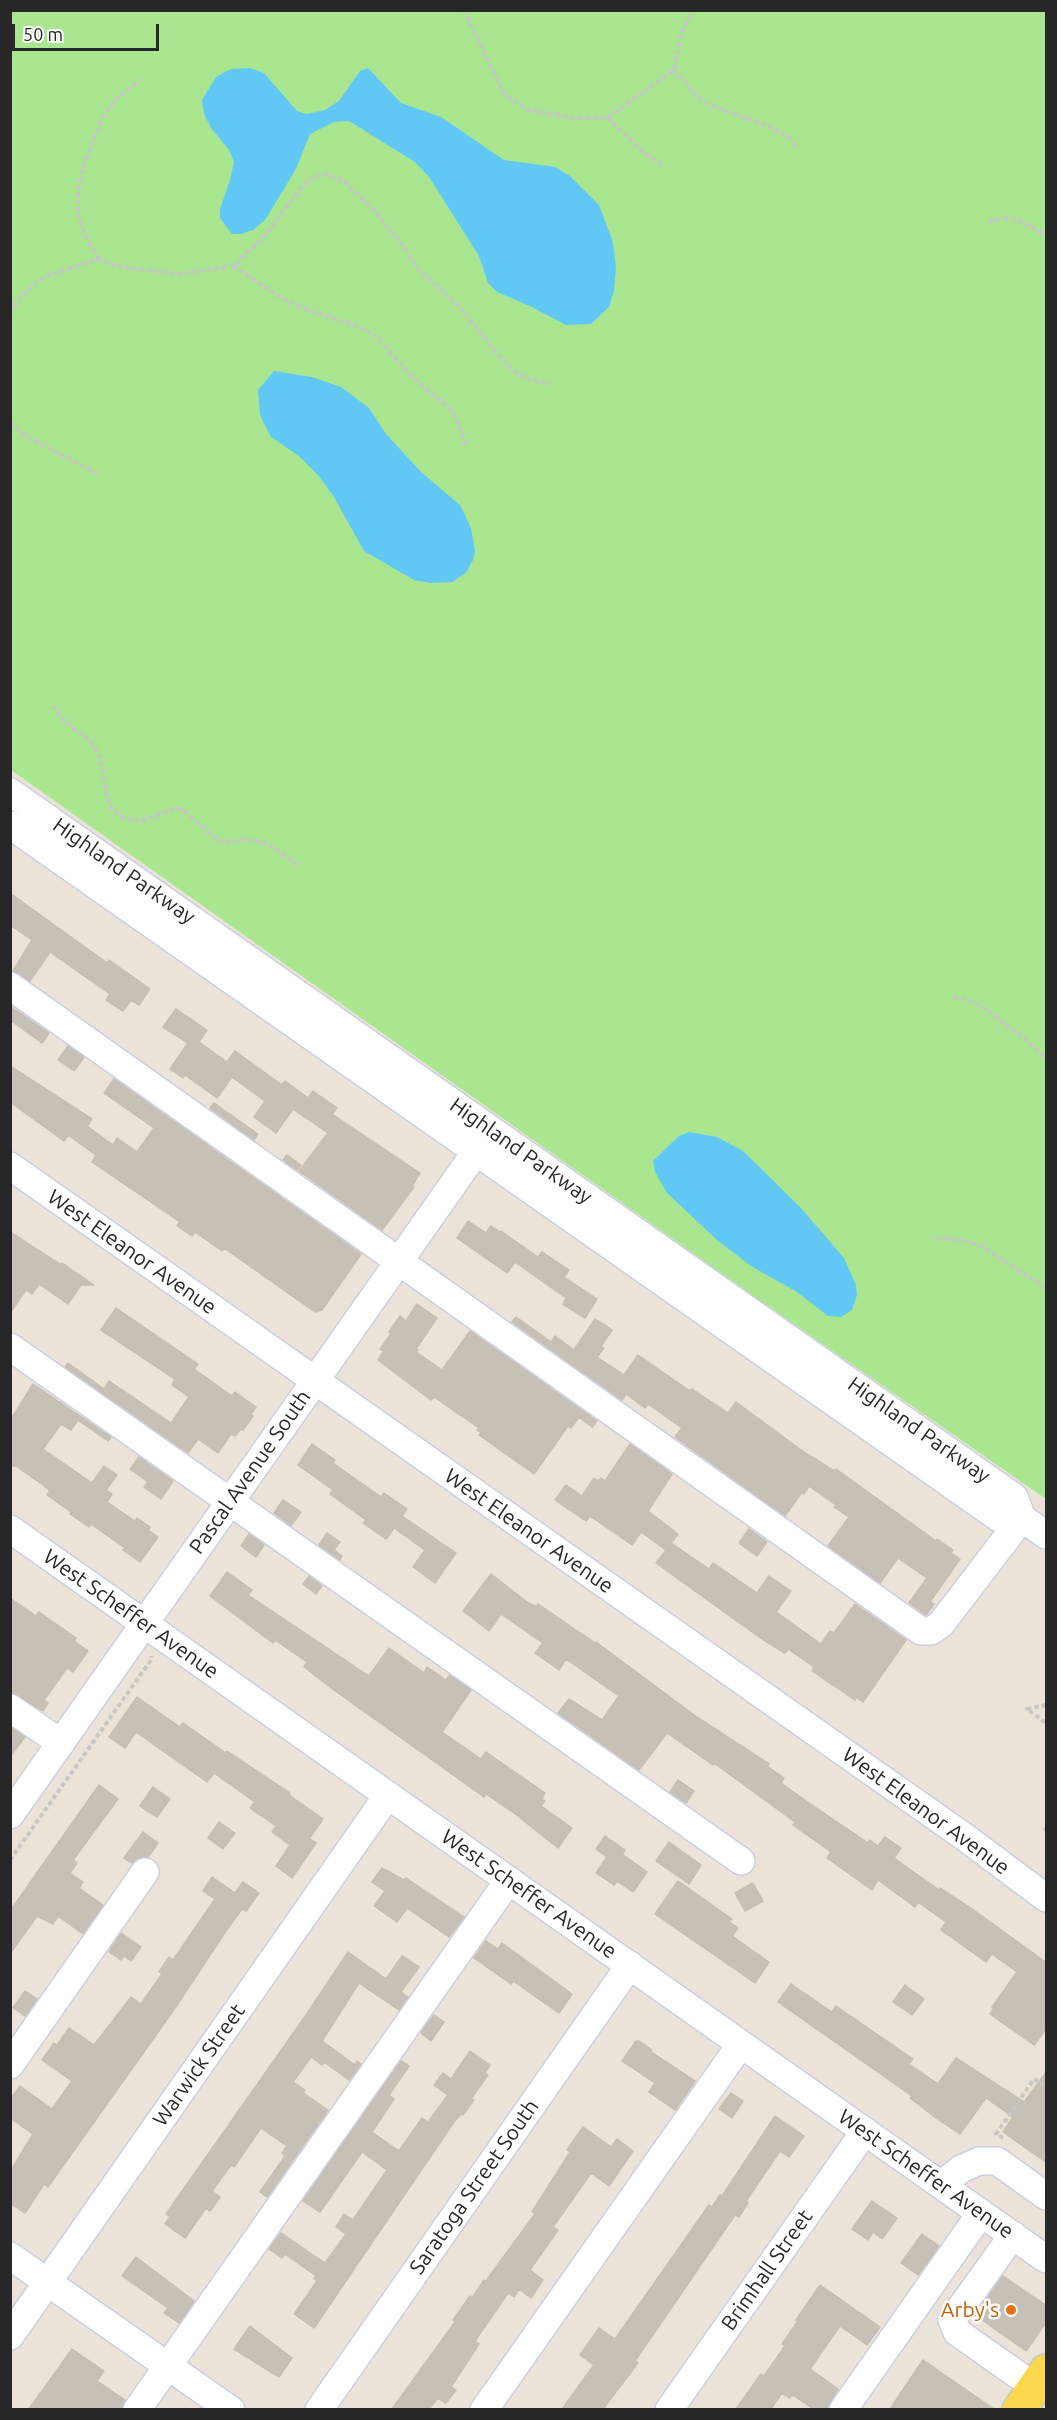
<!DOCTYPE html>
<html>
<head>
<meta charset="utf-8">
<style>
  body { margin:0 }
  #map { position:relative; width:1057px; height:2420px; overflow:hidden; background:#ebe3d7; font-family:Ubuntu,sans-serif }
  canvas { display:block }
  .frame { position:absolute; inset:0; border:12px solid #272727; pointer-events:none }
  .scale { position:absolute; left:12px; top:24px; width:147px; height:27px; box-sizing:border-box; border:3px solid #272727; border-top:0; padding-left:8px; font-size:18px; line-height:21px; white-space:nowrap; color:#272727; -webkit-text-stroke:4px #fff; paint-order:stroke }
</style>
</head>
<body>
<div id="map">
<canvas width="1057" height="2420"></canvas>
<div class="frame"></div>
<div class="scale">50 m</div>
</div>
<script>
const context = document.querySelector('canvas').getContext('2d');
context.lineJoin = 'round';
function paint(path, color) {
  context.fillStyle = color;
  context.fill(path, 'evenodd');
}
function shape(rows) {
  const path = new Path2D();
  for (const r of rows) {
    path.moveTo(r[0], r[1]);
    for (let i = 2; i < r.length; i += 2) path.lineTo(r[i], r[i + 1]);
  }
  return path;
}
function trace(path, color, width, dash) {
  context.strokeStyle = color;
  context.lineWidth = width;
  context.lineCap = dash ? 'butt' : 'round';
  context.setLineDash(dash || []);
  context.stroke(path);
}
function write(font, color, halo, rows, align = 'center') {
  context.font = font + ' Ubuntu,sans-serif';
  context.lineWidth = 5;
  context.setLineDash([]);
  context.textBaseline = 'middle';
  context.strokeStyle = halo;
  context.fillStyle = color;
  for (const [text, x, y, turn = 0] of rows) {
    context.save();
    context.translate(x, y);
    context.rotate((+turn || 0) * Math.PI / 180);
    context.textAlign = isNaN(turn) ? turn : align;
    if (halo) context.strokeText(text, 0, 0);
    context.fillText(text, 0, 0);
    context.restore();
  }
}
paint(shape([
  [11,11,1046,11,1046,1499,755,1297,11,770]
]), '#a9e68f');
paint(shape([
  [250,68,264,73,297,111,307,114,325,110,339,101,360,71,368,68,401,103,441,117,504,160,555,167,570,176,599,205,613,242,616,268,614,291,609,307,591,324,566,325,532,307,497,292,488,283,479,256,429,177,415,162,349,121,334,122,310,134,296,169,265,220,253,230,241,234,232,234,220,218,220,209,230,180,234,162,229,150,211,128,204,114,202,100,216,77,231,69],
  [274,371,312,377,341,387,369,408,386,434,421,472,460,505,471,528,475,551,473,560,466,573,452,582,430,583,414,580,364,551,334,497,318,475,299,456,271,437,260,415,258,390],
  [689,1132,717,1137,743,1151,800,1207,844,1258,856,1285,857,1295,852,1310,841,1317,828,1316,797,1292,751,1266,717,1240,667,1193,655,1172,653,1161,679,1136]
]), '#61c8f6');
const building = shape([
  [10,893,107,963,109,960,150,989,139,1005,131,1000,123,1011,106,1000,110,994,50,952,30,981,13,971,32,940,10,925,10,893],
  [10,1006,49,1033,42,1043,10,1020,10,1006],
  [176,1009,207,1030,199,1042,227,1062,235,1051,282,1085,285,1081,308,1098,313,1091,337,1108,332,1114,420,1173,412,1186,414,1187,382,1230,299,1171,328,1133,293,1109,276,1133,254,1117,265,1101,232,1077,217,1098,185,1075,183,1078,170,1069,188,1043,163,1027,176,1009],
  [68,1046,84,1057,74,1071,58,1060,68,1046],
  [10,1066,92,1119,87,1126,113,1145,117,1138,137,1152,154,1128,104,1093,114,1079,361,1254,322,1310,315,1312,224,1248,222,1251,195,1232,192,1236,177,1226,180,1222,92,1162,96,1155,68,1135,64,1141,10,1102,10,1066],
  [214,1103,258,1134,254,1140,210,1108,214,1103],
  [287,1155,301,1165,297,1170,283,1160,287,1155],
  [468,1221,486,1233,491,1226,500,1232,501,1231,538,1257,542,1252,569,1270,564,1277,597,1299,585,1318,563,1304,566,1298,515,1262,507,1273,457,1238,468,1221],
  [10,1232,61,1265,62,1263,94,1285,81,1285,68,1304,39,1284,32,1294,26,1290,10,1313,10,1232],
  [417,1304,437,1318,416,1349,418,1350,416,1352,442,1370,470,1331,597,1421,592,1427,579,1417,571,1428,568,1426,534,1474,479,1435,481,1433,477,1430,479,1428,434,1397,431,1400,378,1360,384,1351,380,1349,391,1334,389,1332,400,1316,406,1321,417,1304],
  [116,1308,198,1364,194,1369,232,1396,235,1392,256,1407,251,1414,253,1416,243,1430,241,1429,235,1436,231,1434,218,1453,198,1439,188,1453,65,1367,68,1363,104,1389,109,1381,171,1423,189,1397,172,1385,175,1379,101,1330,116,1308],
  [516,1317,551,1342,555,1336,574,1350,595,1319,612,1330,601,1346,604,1348,597,1357,624,1375,638,1355,690,1391,692,1389,728,1413,736,1402,801,1450,834,1471,836,1469,936,1541,937,1539,953,1550,951,1553,960,1559,930,1602,934,1604,926,1615,909,1603,927,1578,898,1558,880,1583,828,1546,849,1517,834,1507,836,1505,809,1486,804,1494,802,1492,785,1516,675,1437,682,1428,648,1404,645,1408,626,1394,622,1400,512,1322,516,1317],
  [33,1384,111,1437,108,1441,78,1420,71,1430,61,1424,43,1449,92,1483,104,1466,117,1475,106,1490,112,1494,107,1502,135,1521,137,1518,150,1527,148,1530,158,1537,140,1562,123,1550,125,1548,91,1524,89,1527,70,1514,71,1512,47,1495,50,1491,43,1485,16,1466,10,1466,10,1421,33,1384],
  [312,1444,335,1460,333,1463,381,1497,384,1493,407,1509,402,1516,456,1553,435,1583,413,1567,425,1550,394,1528,386,1539,363,1523,366,1520,330,1494,333,1490,298,1465,312,1444],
  [630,1444,672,1474,648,1511,678,1534,671,1543,709,1569,713,1563,757,1593,769,1576,791,1591,776,1612,821,1644,830,1631,834,1633,855,1604,906,1640,863,1702,857,1698,855,1700,812,1671,814,1667,788,1649,785,1653,759,1637,656,1563,666,1550,641,1532,632,1545,590,1516,586,1521,555,1500,566,1485,582,1496,594,1478,598,1481,601,1478,605,1481,630,1444],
  [139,1457,173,1481,161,1499,144,1487,148,1482,130,1469,139,1457],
  [283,1500,301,1512,291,1526,274,1513,283,1500],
  [749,1529,767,1542,757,1556,739,1543,749,1529],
  [327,1533,340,1542,334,1550,342,1556,340,1560,319,1545,327,1533],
  [249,1534,264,1545,256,1557,241,1546,249,1534],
  [227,1572,252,1590,248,1595,369,1676,389,1648,424,1673,427,1667,446,1680,450,1675,471,1690,442,1732,481,1759,486,1752,545,1793,542,1799,545,1801,541,1806,572,1828,558,1848,514,1813,486,1794,484,1797,331,1688,304,1667,307,1662,275,1640,273,1643,210,1596,227,1572],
  [491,1574,527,1602,536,1607,538,1604,595,1643,596,1642,697,1717,769,1764,767,1766,784,1778,781,1783,809,1803,868,1843,870,1840,878,1846,885,1837,901,1848,894,1858,939,1890,940,1888,975,1911,1047,1963,1047,2028,1034,2045,990,2014,994,2008,992,2007,1017,1972,992,1954,986,1962,941,1930,946,1922,918,1902,915,1907,878,1880,872,1890,827,1858,831,1852,793,1825,795,1822,714,1763,713,1765,667,1733,639,1770,558,1713,569,1699,602,1720,619,1696,566,1659,559,1670,535,1653,543,1643,501,1614,489,1631,463,1611,491,1574],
  [309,1576,322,1586,316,1594,303,1584,309,1576],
  [10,1598,36,1616,39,1612,76,1638,74,1641,88,1651,73,1672,67,1668,44,1700,48,1703,43,1711,10,1691,10,1598],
  [137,1697,180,1727,183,1723,226,1753,227,1751,290,1793,289,1795,323,1819,309,1839,316,1843,292,1878,276,1866,290,1845,272,1832,276,1826,250,1808,255,1802,214,1773,207,1782,136,1732,125,1748,109,1737,137,1697],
  [12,1728,25,1737,10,1757,10,1730,12,1728],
  [678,1780,694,1791,686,1803,670,1792,678,1780],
  [99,1785,118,1799,73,1860,77,1863,70,1873,83,1882,79,1888,103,1905,83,1934,58,1916,53,1924,37,1916,10,1954,10,1911,99,1785],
  [153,1787,170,1799,157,1817,140,1806,153,1787],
  [219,1822,235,1833,223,1849,208,1838,219,1822],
  [143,1832,158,1843,148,1857,139,1858,132,1863,124,1858,143,1832],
  [605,1836,625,1850,622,1854,647,1872,633,1892,617,1881,614,1885,596,1873,607,1857,596,1849,605,1836],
  [669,1842,701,1865,689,1884,656,1861,669,1842],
  [382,1868,404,1880,406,1878,464,1917,449,1937,407,1908,397,1922,374,1906,385,1891,372,1882,382,1868],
  [212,1877,235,1893,243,1882,259,1893,246,1911,242,1909,226,1931,173,2011,48,2187,44,2184,25,2213,10,2203,10,2172,33,2134,10,2118,10,2100,20,2086,52,2109,72,2081,42,2060,54,2043,57,2045,69,2028,94,2045,131,1997,141,2004,162,1974,159,1972,169,1957,173,1960,215,1899,203,1891,212,1877],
  [678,1881,732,1919,728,1921,738,1928,732,1936,769,1962,755,1983,655,1914,678,1881],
  [753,1883,763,1901,745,1911,735,1893,753,1883],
  [121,1933,141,1947,131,1961,124,1956,121,1960,109,1952,121,1933],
  [486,1941,498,1949,502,1943,572,1994,559,2013,513,1981,511,1984,474,1958,486,1941],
  [348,1952,386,1979,402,1956,419,1967,401,1992,408,1997,399,2010,359,1983,322,2041,355,2065,357,2061,361,2064,349,2080,324,2062,322,2065,311,2057,293,2082,305,2090,303,2093,328,2110,267,2197,260,2192,285,2156,282,2153,287,2146,261,2128,234,2167,231,2165,212,2191,220,2197,210,2211,206,2208,185,2238,165,2224,170,2217,166,2214,306,2015,348,1952],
  [791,1984,832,2012,836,2006,913,2059,909,2064,938,2084,956,2058,1024,2102,1047,2071,1047,2163,1003,2132,1013,2117,986,2098,960,2134,936,2118,910,2098,912,2096,778,2002,791,1984],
  [905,1985,924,1999,912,2015,893,2002,905,1985],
  [25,1991,37,1999,25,2016,13,2008,25,1991],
  [434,2015,444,2022,431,2041,421,2033,434,2015],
  [636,2041,639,2041,652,2050,651,2052,695,2081,675,2110,649,2092,655,2083,622,2061,636,2041],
  [470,2051,490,2065,485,2073,488,2075,471,2099,474,2100,463,2115,461,2114,454,2122,314,2328,294,2314,317,2281,314,2279,316,2276,285,2254,282,2258,269,2249,281,2233,325,2263,346,2234,336,2227,344,2214,353,2220,387,2170,362,2152,320,2212,303,2201,401,2061,409,2066,389,2095,394,2099,372,2132,399,2151,422,2118,428,2122,448,2095,434,2085,443,2073,451,2079,470,2051],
  [731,2093,743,2101,732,2118,719,2109,731,2093],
  [775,2116,804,2136,789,2157,780,2151,746,2201,748,2203,739,2217,735,2215,635,2361,638,2363,603,2409,562,2409,594,2365,580,2355,599,2328,615,2339,709,2205,712,2207,720,2195,722,2196,775,2116],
  [583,2127,611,2147,617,2139,633,2151,609,2186,591,2173,553,2227,558,2230,530,2270,543,2280,531,2298,519,2289,514,2297,508,2293,475,2341,479,2344,451,2387,456,2390,446,2403,438,2398,429,2409,392,2409,455,2322,453,2320,470,2296,472,2298,484,2280,485,2282,535,2214,532,2212,570,2152,567,2150,583,2127],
  [872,2201,897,2218,882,2239,873,2232,868,2240,852,2229,872,2201],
  [922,2234,939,2246,918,2275,901,2263,922,2234],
  [136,2257,194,2301,179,2323,164,2313,168,2308,122,2276,136,2257],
  [1003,2276,1047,2306,1047,2321,1026,2351,975,2315,1003,2276],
  [820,2285,880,2327,867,2345,840,2326,810,2369,838,2389,827,2409,813,2409,793,2395,790,2398,782,2393,771,2409,736,2409,761,2374,764,2376,785,2346,782,2344,798,2321,796,2320,820,2285],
  [250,2326,292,2358,279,2377,234,2349,250,2326],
  [72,2349,104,2371,97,2381,125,2400,121,2409,29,2409,72,2349],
  [923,2360,994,2409,890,2409,923,2360]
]);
paint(building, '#c6c0b7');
trace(building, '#c6bfb1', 1.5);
const minor = shape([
  [10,792,1014,1497,1022,1518,1046,1535],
  [10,825,999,1518,1022,1518],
  [10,986,921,1631,931,1631,941,1624,1022,1518],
  [10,1166,966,1838,1046,1898],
  [10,1347,741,1861],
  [10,1529,1046,2259],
  [10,1708,61,1743],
  [10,1815,487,1136],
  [10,2065,145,1872],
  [941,2185,961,2169,979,2161,997,2161,1046,2196],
  [1013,2235,952,2320,957,2332,1035,2387],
  [10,2256,231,2410],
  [10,2336,388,1795],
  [137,2410,509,1880],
  [319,2410,630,1965],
  [484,2410,741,2044],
  [669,2410,865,2131],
  [843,2410,981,2213]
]);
const major = shape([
  [1019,2410,1046,2371]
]);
trace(minor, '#cccfe2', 30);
trace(major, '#c7c7c7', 36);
trace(shape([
  [464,10,504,94,529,110,574,118,607,118,674,70,681,35,693,10],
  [674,70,695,95,708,104,772,128,788,137,798,149],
  [607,118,642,151,665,167],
  [989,221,1008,218,1023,222,1046,236],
  [99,259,86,238,78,214,78,191,84,165,102,118,117,98,140,79],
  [233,266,280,297,302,308,357,326,375,335,411,375,451,410,459,424,466,447],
  [10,313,20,298,36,283,49,275,99,259,122,267,179,274,233,266,264,237,303,185,314,177,327,174,344,181,369,205,397,238,420,271,460,307,498,355,515,372,528,379,551,384],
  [10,423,28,437,98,474],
  [53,706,65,722,86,737,94,746,100,758,107,797,111,807,120,816,131,820,142,821,176,808,183,810,217,840,230,842,244,839,262,842,276,849,299,866],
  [954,997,969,1000,981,1006,1024,1038,1046,1059],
  [935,1238,961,1240,981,1246,1046,1288],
  [1046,1705,1027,1709,1046,1723],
  [1044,1828,1046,1830],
  [10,1860,151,1660,151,1656],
  [1003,2138,996,2134,1034,2079,1046,2086]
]), '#c7c7c7', 4, [4.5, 3]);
trace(minor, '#fff', 27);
trace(major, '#f9d84e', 33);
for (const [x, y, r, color] of [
  [1011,2310,6,"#e8710a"]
]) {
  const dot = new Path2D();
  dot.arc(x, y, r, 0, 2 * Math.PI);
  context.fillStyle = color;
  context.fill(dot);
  trace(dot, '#fff', 2);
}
write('21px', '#272727', '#fff', [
  ["Highland Parkway",124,871,35],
  ["Highland Parkway",521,1151,35],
  ["West Eleanor Avenue",132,1252,35],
  ["Highland Parkway",919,1430,35],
  ["Pascal Avenue South",250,1472,-55],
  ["West Eleanor Avenue",529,1531,35],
  ["West Scheffer Avenue",131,1614,35],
  ["West Eleanor Avenue",926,1811,36],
  ["West Scheffer Avenue",529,1894,35],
  ["Warwick Street",199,2065,-55],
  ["West Scheffer Avenue",926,2174,35],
  ["Saratoga Street South",474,2187,-55],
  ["Brimhall Street",767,2270,-55]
]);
write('21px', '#c56008', '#fff', [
  ["Arby's",999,2310]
], 'right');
</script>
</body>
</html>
